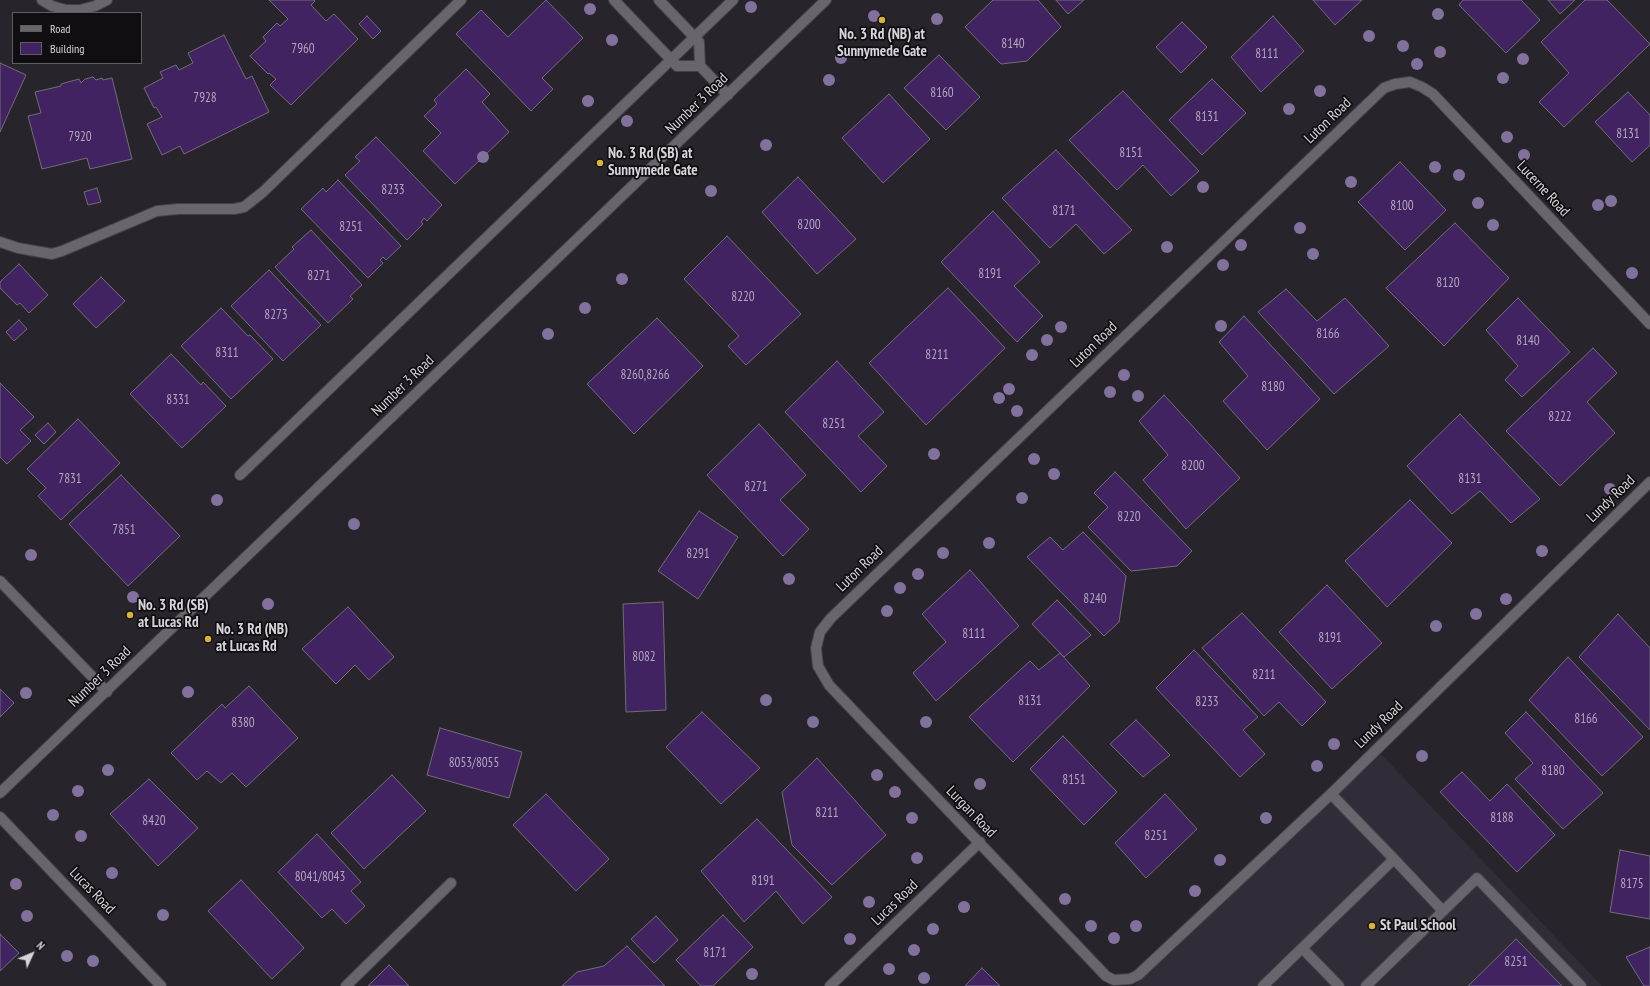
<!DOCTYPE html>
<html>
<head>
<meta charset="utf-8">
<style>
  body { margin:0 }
  #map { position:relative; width:1650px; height:986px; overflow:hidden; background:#27252b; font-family:"PT Sans Narrow",sans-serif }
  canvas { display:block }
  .legend { position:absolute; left:12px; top:12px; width:130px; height:52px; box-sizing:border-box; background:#100e11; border:1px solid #5f5d61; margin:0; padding:5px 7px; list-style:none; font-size:12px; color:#d6d4d9 }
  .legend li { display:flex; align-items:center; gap:8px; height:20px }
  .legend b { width:20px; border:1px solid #5f5d61 }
  .north { position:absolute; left:12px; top:934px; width:40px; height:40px; -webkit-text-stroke:3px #100e11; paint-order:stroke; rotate:46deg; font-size:11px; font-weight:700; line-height:16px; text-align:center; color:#d6d4d9 }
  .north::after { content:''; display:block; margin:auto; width:14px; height:18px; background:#d6d4d9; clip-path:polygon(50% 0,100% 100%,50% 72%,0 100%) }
</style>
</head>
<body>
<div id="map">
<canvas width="1650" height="986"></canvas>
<ul class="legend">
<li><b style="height:5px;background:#68656d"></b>Road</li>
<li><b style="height:11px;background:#412362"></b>Building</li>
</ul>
<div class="north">N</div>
</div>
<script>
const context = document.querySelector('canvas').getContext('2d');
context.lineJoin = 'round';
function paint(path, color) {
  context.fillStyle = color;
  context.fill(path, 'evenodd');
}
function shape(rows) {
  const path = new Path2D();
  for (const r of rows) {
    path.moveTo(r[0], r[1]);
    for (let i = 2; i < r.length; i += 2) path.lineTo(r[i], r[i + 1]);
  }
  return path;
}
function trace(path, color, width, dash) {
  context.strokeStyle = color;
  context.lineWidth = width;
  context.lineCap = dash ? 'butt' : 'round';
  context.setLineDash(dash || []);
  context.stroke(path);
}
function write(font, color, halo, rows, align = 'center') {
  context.font = font + ' "PT Sans Narrow",sans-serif';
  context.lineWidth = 3.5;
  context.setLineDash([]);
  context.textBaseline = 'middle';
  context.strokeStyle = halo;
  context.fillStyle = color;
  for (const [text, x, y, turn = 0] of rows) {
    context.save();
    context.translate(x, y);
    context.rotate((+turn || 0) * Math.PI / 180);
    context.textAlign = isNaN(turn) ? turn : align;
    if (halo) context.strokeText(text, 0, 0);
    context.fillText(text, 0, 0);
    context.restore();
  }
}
paint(shape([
  [1381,754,1602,986,1134,986]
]), '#302c38');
const building = shape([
  [269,0,314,0,315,1,311,5,326,21,334,14,358,39,291,105,270,85,276,79,269,73,268,74,250,56,266,41,263,37,277,23,280,26,288,19,269,0],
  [546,0,583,38,542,78,553,89,531,111,456,34,481,10,508,37,546,0],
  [993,0,1038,0,1061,27,1027,61,1001,64,965,27,993,0],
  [1056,0,1084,0,1068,14,1056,0],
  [1313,0,1362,0,1335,25,1313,0],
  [1463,0,1521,0,1540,20,1506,53,1459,5,1463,0],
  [1548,0,1575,0,1560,14,1548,0],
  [1585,0,1607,0,1650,44,1564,127,1539,102,1569,73,1541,42,1585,0],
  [367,16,381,31,373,39,359,24,367,16],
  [1273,16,1304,51,1261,92,1231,57,1273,16],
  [1182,22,1207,47,1181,73,1156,47,1182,22],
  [224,35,246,79,252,76,269,112,184,154,180,146,162,155,147,124,162,117,156,107,154,108,144,88,163,78,160,72,176,65,179,70,193,63,188,53,224,35],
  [939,55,980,97,946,130,904,88,939,55],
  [0,63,26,75,0,132,0,63],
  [466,69,490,94,482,102,509,132,455,184,423,151,441,133,424,116,437,104,434,100,466,69],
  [93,77,96,80,102,78,103,80,112,78,132,159,90,169,87,158,42,169,28,116,41,113,35,92,61,86,61,84,79,79,81,83,85,79,93,77],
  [1212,79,1246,113,1202,155,1169,120,1212,79],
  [1123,91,1199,171,1171,196,1143,165,1117,190,1069,140,1123,91],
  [1628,92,1650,115,1650,145,1632,162,1595,122,1628,92],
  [889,94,930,139,883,183,842,138,889,94],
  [376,137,442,205,427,221,424,218,421,222,423,224,407,240,345,175,360,161,355,157,376,137],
  [1056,150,1132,230,1104,254,1076,224,1050,248,1002,198,1056,150],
  [1400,162,1446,210,1405,250,1358,202,1400,162],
  [798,177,856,239,817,274,762,212,798,177],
  [338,180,401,246,386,260,383,257,380,260,383,263,368,278,301,209,323,188,326,192,338,180],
  [97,188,101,202,88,205,84,192,97,188],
  [993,211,1040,262,1014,286,1043,316,1017,342,941,262,993,211],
  [1455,223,1509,278,1444,346,1386,288,1455,223],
  [311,230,362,285,350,296,353,299,328,323,275,267,294,249,292,247,311,230],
  [727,236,801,314,746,365,728,346,739,336,684,279,727,236],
  [19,264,48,295,29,313,20,303,17,305,0,288,0,282,19,264],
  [269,270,321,325,283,361,231,306,269,270],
  [101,277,125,301,96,328,73,304,101,277],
  [948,288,1005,348,926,425,869,363,948,288],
  [1286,289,1317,321,1345,298,1389,346,1334,394,1258,312,1286,289],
  [1518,298,1570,352,1522,397,1505,380,1518,366,1486,330,1518,298],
  [221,308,248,336,250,335,273,359,231,399,181,346,221,308],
  [1244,316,1320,399,1267,450,1223,401,1248,376,1219,342,1244,316],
  [657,318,703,366,634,434,587,384,657,318],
  [19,320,27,329,14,341,6,332,19,320],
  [1593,348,1617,373,1587,402,1615,433,1560,486,1506,431,1593,348],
  [171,354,201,385,203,382,226,406,182,448,130,394,171,354],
  [837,361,884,412,858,436,887,466,861,492,785,412,837,361],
  [0,383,34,417,20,430,31,441,7,464,0,457,0,383],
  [1164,395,1240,478,1186,529,1143,480,1168,455,1139,421,1164,395],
  [1460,414,1540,499,1511,523,1480,491,1452,514,1407,466,1460,414],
  [78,419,120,463,61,520,38,496,46,488,27,469,78,419],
  [48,423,56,432,44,444,35,435,48,423],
  [759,424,806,475,780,500,809,529,783,556,707,475,759,424],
  [1115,472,1192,551,1177,566,1131,571,1088,527,1108,507,1094,493,1115,472],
  [121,475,180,536,128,586,69,524,121,475],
  [1410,500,1452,543,1387,607,1345,561,1410,500],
  [699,511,738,537,698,599,658,571,699,511],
  [1083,532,1126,576,1119,622,1104,636,1027,557,1050,537,1063,550,1083,532],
  [970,570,1019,626,936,701,913,673,946,642,922,614,970,570],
  [1327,585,1382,643,1332,689,1279,632,1327,585],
  [1057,600,1091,635,1064,657,1032,624,1057,600],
  [663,602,666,710,626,712,623,604,663,602],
  [348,607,394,657,369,680,355,665,336,684,302,649,348,607],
  [1242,613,1326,702,1302,726,1279,702,1264,716,1202,648,1242,613],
  [1618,614,1650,648,1650,730,1579,657,1618,614],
  [1194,650,1258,717,1243,730,1265,754,1240,777,1156,688,1194,650],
  [1060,653,1090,686,1013,762,969,717,1030,661,1039,670,1060,653],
  [1568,657,1643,737,1602,776,1529,700,1568,657],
  [249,686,298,738,246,787,232,773,221,783,207,771,197,780,171,753,222,704,225,708,249,686],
  [0,689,14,703,0,717,0,689],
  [702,712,760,768,721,804,666,747,702,712],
  [1526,712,1603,793,1563,829,1515,779,1533,763,1505,733,1526,712],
  [1136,720,1170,755,1143,777,1110,744,1136,720],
  [440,728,522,752,509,798,427,775,440,728],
  [1063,736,1117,792,1084,825,1030,769,1063,736],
  [817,758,886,835,832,885,792,845,782,792,817,758],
  [1462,772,1490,801,1507,784,1555,835,1517,872,1440,792,1462,772],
  [392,775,426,811,364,869,331,833,392,775],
  [149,779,198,828,158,866,110,814,149,779],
  [546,794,609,859,576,891,513,825,546,794],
  [1165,794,1197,829,1146,878,1115,843,1165,794],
  [757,819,832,897,803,924,776,891,744,922,701,871,757,819],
  [317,834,361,882,351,891,365,906,346,924,332,909,322,918,278,872,317,834],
  [1620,850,1650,856,1650,919,1610,912,1620,850],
  [241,880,304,948,272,979,208,911,241,880],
  [723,915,753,947,713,986,701,986,676,960,723,915],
  [656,916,678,940,654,963,631,939,656,916],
  [0,934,19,953,0,971,0,934],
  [1516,939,1562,986,1468,986,1516,939],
  [627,946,665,986,562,986,577,972,604,966,627,946],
  [1650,947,1650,986,1644,986,1626,957,1650,947],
  [389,965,409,986,368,986,389,965],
  [982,968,1000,986,965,986,982,968]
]);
paint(building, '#412362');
trace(building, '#716e76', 1);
const service = shape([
  [0,242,18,248,52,254,62,251,157,211,178,209,234,209,244,207,263,192,461,0],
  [240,475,733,0],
  [1331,794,1394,859],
  [1302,948,1339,986],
  [346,986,451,883],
  [1263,986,1394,859,1443,911],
  [1366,986,1477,878,1581,986]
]);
const minor = shape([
  [42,0,52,6,66,10,80,10,95,6,107,0],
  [614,0,677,66,700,66],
  [659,0,699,42,700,66,728,95],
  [1650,324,1433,94,1422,87,1410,82,1395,84,1384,88,831,618,820,632,816,648,818,666,829,685,1106,976,1114,980,1130,979,1138,975,1331,794,1650,482],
  [0,581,107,692],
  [0,817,161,986],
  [830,986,980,842]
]);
const secondary = shape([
  [0,793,826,0]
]);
trace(service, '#434147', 12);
trace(minor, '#434147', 12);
trace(secondary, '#434147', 12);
trace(service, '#68656d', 10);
trace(minor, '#68656d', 10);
trace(secondary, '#68656d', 10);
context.fillStyle = '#83719d';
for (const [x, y] of [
  [751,7],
  [590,9],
  [1438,14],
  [874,16],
  [937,19],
  [1369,36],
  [612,40],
  [1403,46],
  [1440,52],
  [841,58],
  [1523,59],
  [1417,64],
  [1503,78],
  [829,80],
  [1320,91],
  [588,101],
  [1289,109],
  [627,121],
  [1507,137],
  [766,145],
  [1524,155],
  [483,157],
  [1435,167],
  [1459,175],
  [1351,182],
  [1203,187],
  [711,191],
  [1611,201],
  [1478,203],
  [1598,205],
  [1493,225],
  [1300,228],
  [1241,245],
  [1167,247],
  [1313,254],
  [1223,265],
  [1632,273],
  [622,279],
  [585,308],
  [1221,326],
  [1061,327],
  [548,334],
  [1047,340],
  [1032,355],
  [1124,375],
  [1009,389],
  [1110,392],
  [1138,396],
  [999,398],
  [1017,411],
  [934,454],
  [1034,459],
  [1054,474],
  [1610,489],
  [1022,498],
  [217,500],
  [354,524],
  [989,543],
  [1542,551],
  [943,553],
  [31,555],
  [918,574],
  [789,579],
  [900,588],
  [133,597],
  [1506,599],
  [268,604],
  [887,611],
  [1476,614],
  [1436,626],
  [188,692],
  [26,693],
  [766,700],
  [813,722],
  [926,722],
  [1334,744],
  [1422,756],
  [1317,766],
  [108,770],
  [877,775],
  [980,784],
  [78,791],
  [895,792],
  [53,815],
  [912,818],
  [1266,818],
  [81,836],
  [917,858],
  [1220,860],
  [112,873],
  [16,884],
  [1195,891],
  [1065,899],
  [869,902],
  [964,907],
  [163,915],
  [27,916],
  [1091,926],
  [1136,926],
  [933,929],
  [1114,938],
  [850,939],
  [914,950],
  [67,956],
  [93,961],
  [889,969],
  [752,974],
  [924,978]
]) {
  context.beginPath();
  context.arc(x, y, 6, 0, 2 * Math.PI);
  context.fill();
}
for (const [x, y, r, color] of [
  [882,20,4,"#d8b434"],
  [600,163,4,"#d8b434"],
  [130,615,4,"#d8b434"],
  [208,639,4,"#d8b434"],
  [1372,926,4,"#d8b434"]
]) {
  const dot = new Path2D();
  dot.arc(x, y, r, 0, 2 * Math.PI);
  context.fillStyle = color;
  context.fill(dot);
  trace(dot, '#100e11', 1.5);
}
write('13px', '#b1a8bb', null, [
  ["8140",1013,44],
  ["7960",303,49],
  ["8111",1267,54],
  ["8160",942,93],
  ["7928",205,98],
  ["8131",1207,117],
  ["8131",1628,134],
  ["7920",80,137],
  ["8151",1131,153],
  ["8233",393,190],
  ["8100",1402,206],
  ["8171",1064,211],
  ["8200",809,225],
  ["8251",351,227],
  ["8191",990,274],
  ["8271",319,276],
  ["8120",1448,283],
  ["8220",743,297],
  ["8273",276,315],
  ["8166",1328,334],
  ["8140",1528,341],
  ["8311",227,353],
  ["8211",937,355],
  ["8260,8266",645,375],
  ["8180",1273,387],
  ["8331",178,400],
  ["8222",1560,417],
  ["8251",834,424],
  ["8200",1193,466],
  ["7831",70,479],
  ["8131",1470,479],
  ["8271",756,487],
  ["8220",1129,517],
  ["7851",124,530],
  ["8291",698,554],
  ["8240",1095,599],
  ["8111",974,634],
  ["8191",1330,638],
  ["8082",644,657],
  ["8211",1264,675],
  ["8131",1030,701],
  ["8233",1207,702],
  ["8166",1586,719],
  ["8380",243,723],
  ["8053/8055",474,763],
  ["8180",1553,771],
  ["8151",1074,780],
  ["8211",827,813],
  ["8188",1502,818],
  ["8420",154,821],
  ["8251",1156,836],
  ["8041/8043",320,877],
  ["8191",763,881],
  ["8175",1632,884],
  ["8171",715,953],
  ["8251",1516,962]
]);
write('bold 15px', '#d6d4d9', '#100e11', [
  ["No. 3 Rd (NB) at",882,35,"center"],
  ["Sunnymede Gate",882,52,"center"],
  ["No. 3 Rd (SB) at",608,154],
  ["Sunnymede Gate",608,171],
  ["No. 3 Rd (SB)",138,606],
  ["at Lucas Rd",138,623],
  ["No. 3 Rd (NB)",216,630],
  ["at Lucas Rd",216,647],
  ["St Paul School",1380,926]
], 'left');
write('15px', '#d6d4d9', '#100e11', [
  ["Number 3 Road",697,104,-44],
  ["Luton Road",1328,121,-44],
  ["Lucerne Road",1543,189,47],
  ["Luton Road",1094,345,-44],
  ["Number 3 Road",403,386,-44],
  ["Lundy Road",1611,499,-44],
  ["Luton Road",860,569,-44],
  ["Number 3 Road",100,677,-44],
  ["Lundy Road",1379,725,-44],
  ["Lurgan Road",971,812,46],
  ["Lucas Road",92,891,46],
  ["Lucas Road",895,903,-44]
]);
</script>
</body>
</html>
